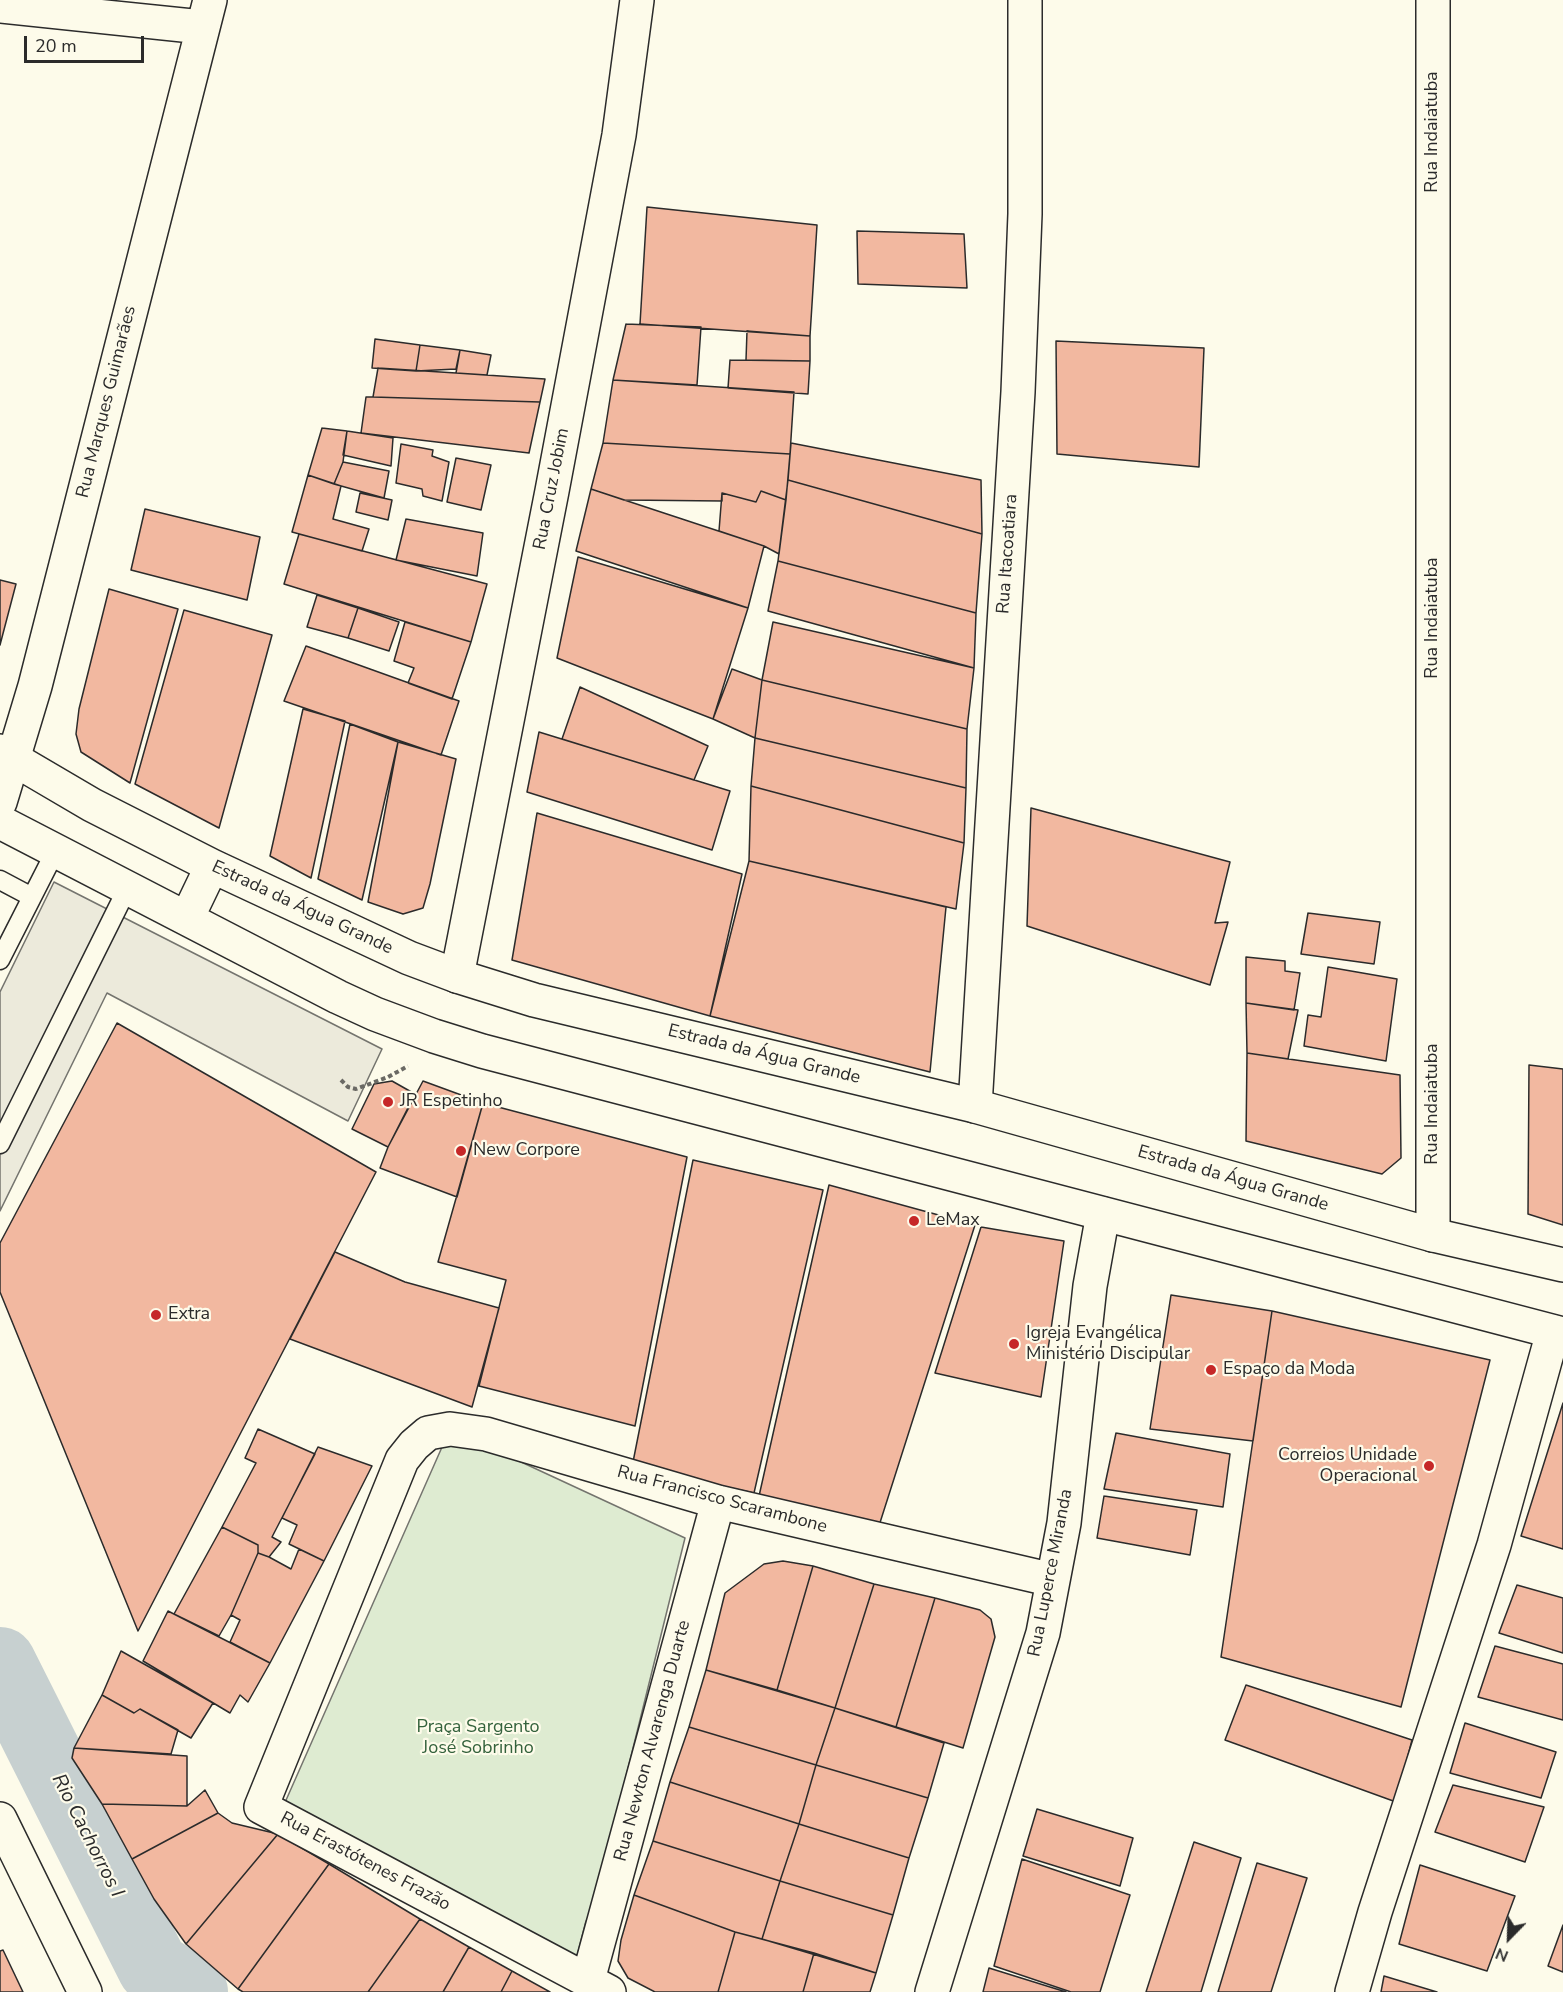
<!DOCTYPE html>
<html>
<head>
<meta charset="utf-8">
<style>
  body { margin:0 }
  #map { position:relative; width:1563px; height:1992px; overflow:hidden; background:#fdfbea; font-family:"Nunito Sans",sans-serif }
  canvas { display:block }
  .north { position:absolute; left:1479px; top:1908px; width:60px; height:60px; -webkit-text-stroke:4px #fdfbea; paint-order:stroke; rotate:203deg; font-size:16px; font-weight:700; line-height:24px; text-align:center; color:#2b2b2b }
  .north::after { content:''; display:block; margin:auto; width:21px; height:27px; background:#2b2b2b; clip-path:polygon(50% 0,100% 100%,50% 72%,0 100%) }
  .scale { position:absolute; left:24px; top:36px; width:120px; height:27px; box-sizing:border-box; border:3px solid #2b2b2b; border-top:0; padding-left:8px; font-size:18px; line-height:21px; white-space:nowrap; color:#2b2b2b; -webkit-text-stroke:4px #fdfbea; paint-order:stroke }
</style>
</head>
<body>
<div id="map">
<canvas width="1563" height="1992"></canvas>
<div class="north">N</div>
<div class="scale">20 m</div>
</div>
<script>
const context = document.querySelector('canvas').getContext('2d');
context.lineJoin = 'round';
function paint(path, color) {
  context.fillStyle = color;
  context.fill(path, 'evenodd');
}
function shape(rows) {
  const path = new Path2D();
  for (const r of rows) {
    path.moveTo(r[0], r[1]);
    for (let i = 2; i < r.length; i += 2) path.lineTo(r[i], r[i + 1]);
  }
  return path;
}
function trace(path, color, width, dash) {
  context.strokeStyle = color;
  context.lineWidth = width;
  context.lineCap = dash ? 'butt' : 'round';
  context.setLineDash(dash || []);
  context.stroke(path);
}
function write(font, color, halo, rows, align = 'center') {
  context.font = font + ' "Nunito Sans",sans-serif';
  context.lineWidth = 4.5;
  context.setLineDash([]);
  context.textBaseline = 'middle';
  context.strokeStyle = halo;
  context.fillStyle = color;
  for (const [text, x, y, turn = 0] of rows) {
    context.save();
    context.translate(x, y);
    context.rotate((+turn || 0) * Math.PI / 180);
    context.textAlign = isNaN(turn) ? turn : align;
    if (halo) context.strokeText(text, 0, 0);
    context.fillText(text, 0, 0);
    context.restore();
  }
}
const green = shape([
  [450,1429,685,1538,590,1922,586,1921,576,1960,283,1807,450,1429]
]);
paint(green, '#deebd1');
trace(green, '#74746e', 1.5);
const parking = shape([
  [54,882,382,1049,348,1121,107,993,0,1211,0,992,54,882]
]);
paint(parking, '#eceadb');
trace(parking, '#74746e', 1.5);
trace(shape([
  [0,1663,153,1967,192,1992]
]), '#c7d0d0', 72);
const building = shape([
  [647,207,817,225,810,336,640,324,647,207],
  [857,231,964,234,967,288,858,284,857,231],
  [626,324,701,327,697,385,613,380,626,324],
  [747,331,810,336,810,361,746,360,747,331],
  [375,339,420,345,416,371,372,368,375,339],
  [1056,341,1204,348,1199,467,1057,454,1056,341],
  [420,345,460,350,456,369,416,371,420,345],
  [460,350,491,355,487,375,456,373,460,350],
  [730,360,810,361,808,394,728,388,730,360],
  [378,368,456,373,545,379,540,402,373,397,378,368],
  [613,380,794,392,790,454,603,443,613,380],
  [366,397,373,397,540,402,529,453,361,433,366,397],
  [322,428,347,431,343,462,334,484,308,475,322,428],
  [347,431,393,438,391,466,343,455,347,431],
  [603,443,790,454,786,500,761,491,756,502,722,493,722,501,624,500,591,489,603,443],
  [791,443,981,480,982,534,788,480,791,443],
  [401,444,433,450,432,456,449,462,442,501,423,496,422,489,396,483,401,444],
  [456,458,491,465,481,510,447,502,456,458],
  [343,462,389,471,384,498,334,484,343,462],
  [308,475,341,486,333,519,369,529,362,551,292,532,308,475],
  [788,480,982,534,976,613,778,561,788,480],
  [591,489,764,546,748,608,576,551,591,489],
  [761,491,786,500,779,554,764,546,719,531,722,493,756,502,761,491],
  [360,493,392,500,388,520,356,512,360,493],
  [145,509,260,537,247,600,131,570,145,509],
  [406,519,483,533,477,576,396,560,406,519],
  [299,534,487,584,471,642,284,584,299,534],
  [578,557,748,608,713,719,557,658,578,557],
  [778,561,976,613,974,668,768,611,778,561],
  [0,580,16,584,0,645,0,580],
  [109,589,178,609,130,783,81,752,76,734,79,709,109,589],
  [317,595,358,608,348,638,307,627,317,595],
  [358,608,399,622,389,651,348,638,358,608],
  [184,610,272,635,219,828,135,784,184,610],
  [405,622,471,642,452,699,408,683,414,668,394,661,405,622],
  [773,622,974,668,967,729,762,680,773,622],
  [306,646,459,701,441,755,284,701,306,646],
  [732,669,762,680,755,738,713,719,732,669],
  [762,680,967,729,966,788,755,738,762,680],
  [580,687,708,746,694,780,562,739,580,687],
  [303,709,345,721,311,878,270,856,303,709],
  [350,724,398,742,362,900,318,879,350,724],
  [539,732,730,791,712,850,527,792,539,732],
  [755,738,966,788,964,843,751,786,755,738],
  [398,742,456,759,430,884,423,908,403,914,368,902,398,742],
  [751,786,964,843,956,909,749,861,751,786],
  [1031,808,1230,862,1215,923,1228,922,1210,985,1027,926,1031,808],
  [537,813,742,874,710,1016,512,960,537,813],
  [749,861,946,907,930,1072,710,1016,749,861],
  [1308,913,1380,922,1374,964,1301,954,1308,913],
  [1246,957,1285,961,1285,971,1300,973,1294,1010,1246,1003,1246,957],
  [1328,967,1397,979,1386,1061,1304,1046,1308,1015,1321,1017,1328,967],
  [1246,1003,1298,1010,1288,1059,1247,1053,1246,1003],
  [117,1023,376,1172,138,1631,0,1292,0,1243,117,1023],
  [1247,1053,1400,1075,1401,1158,1382,1174,1246,1141,1247,1053],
  [1529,1065,1563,1069,1563,1225,1528,1214,1529,1065],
  [392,1081,415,1094,388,1147,352,1129,374,1084,392,1081],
  [423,1081,483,1103,457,1197,380,1168,388,1147,423,1081],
  [483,1103,687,1157,635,1426,479,1386,506,1280,438,1262,483,1103],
  [693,1160,823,1190,754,1493,632,1467,693,1160],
  [829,1185,975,1225,877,1532,757,1505,829,1185],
  [981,1227,1064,1241,1041,1397,935,1373,981,1227],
  [335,1252,405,1282,499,1308,472,1407,290,1339,335,1252],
  [1171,1295,1272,1311,1253,1441,1150,1429,1171,1295],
  [1272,1311,1490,1360,1401,1707,1221,1657,1272,1311],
  [1563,1403,1563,1549,1521,1536,1563,1403],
  [258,1429,315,1454,272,1537,281,1542,269,1557,258,1553,258,1545,222,1527,256,1463,245,1458,258,1429],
  [1116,1433,1230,1454,1223,1507,1104,1489,1116,1433],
  [318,1447,372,1466,324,1561,289,1544,297,1525,282,1518,318,1447],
  [1104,1496,1197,1510,1190,1555,1097,1538,1104,1496],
  [222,1527,258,1545,258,1553,231,1615,219,1636,174,1614,222,1527],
  [299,1549,324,1561,270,1663,230,1642,240,1620,231,1615,258,1553,269,1557,291,1569,299,1549],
  [783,1561,813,1566,777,1690,706,1670,725,1593,764,1564,783,1561],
  [813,1566,874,1584,835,1708,777,1690,813,1566],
  [874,1584,935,1598,896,1727,835,1708,874,1584],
  [1517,1585,1563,1598,1563,1653,1499,1633,1517,1585],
  [935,1598,980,1610,991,1619,995,1637,963,1748,896,1727,935,1598],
  [168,1611,270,1663,248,1702,240,1695,230,1713,143,1661,168,1611],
  [1495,1646,1563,1664,1563,1720,1478,1697,1495,1646],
  [121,1651,213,1703,191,1738,140,1709,134,1713,102,1695,121,1651],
  [706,1670,835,1708,816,1765,689,1727,706,1670],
  [1246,1685,1412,1740,1396,1802,1225,1740,1246,1685],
  [102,1695,134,1713,140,1709,178,1730,171,1754,74,1748,102,1695],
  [835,1708,944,1743,928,1798,816,1765,835,1708],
  [1465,1723,1556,1752,1541,1798,1450,1773,1465,1723],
  [689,1727,816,1765,799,1824,670,1782,689,1727],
  [74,1748,187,1756,187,1806,102,1804,72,1758,74,1748],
  [816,1765,928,1798,909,1858,799,1824,816,1765],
  [670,1782,799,1824,780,1881,653,1841,670,1782],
  [1453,1785,1544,1807,1525,1862,1435,1832,1453,1785],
  [205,1790,218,1813,132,1859,102,1804,187,1806,205,1790],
  [1037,1809,1133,1838,1120,1886,1023,1856,1037,1809],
  [218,1813,232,1823,278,1834,186,1944,154,1899,132,1859,218,1813],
  [799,1824,909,1858,893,1915,780,1881,799,1824],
  [278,1834,329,1864,238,1989,186,1944,278,1834],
  [653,1841,780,1881,762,1939,735,1932,634,1895,653,1841],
  [1194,1842,1241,1858,1201,1992,1146,1992,1194,1842],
  [1022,1859,1130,1895,1100,1992,1071,1992,994,1966,1022,1859],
  [1257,1863,1307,1878,1271,1992,1218,1992,1257,1863],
  [329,1864,420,1919,368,1992,243,1992,238,1989,329,1864],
  [1420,1865,1515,1896,1487,1971,1399,1944,1420,1865],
  [780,1881,893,1915,876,1973,762,1939,780,1881],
  [634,1895,735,1932,718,1992,655,1992,628,1978,618,1961,621,1940,634,1895],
  [420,1919,469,1947,443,1992,368,1992,420,1919],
  [1563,1925,1563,1972,1548,1966,1563,1925],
  [735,1932,814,1953,803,1992,718,1992,735,1932],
  [469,1947,512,1971,501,1992,443,1992,469,1947],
  [3,1950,23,1992,0,1992,0,1951,3,1950],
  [814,1953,876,1973,870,1992,803,1992,814,1953],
  [989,1968,1066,1992,983,1992,989,1968],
  [512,1971,550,1992,501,1992,512,1971],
  [1384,1976,1437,1992,1381,1992,1384,1976]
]);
paint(building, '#f2b8a0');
trace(building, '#2b2b2b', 1.5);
const service = shape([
  [0,880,32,897],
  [0,960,56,850],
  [0,1144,128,887]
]);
const minor = shape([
  [0,6,202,27],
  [0,802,35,686,210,0],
  [457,976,552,491,619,135,637,0],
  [975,1106,1018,392,1025,214,1025,1],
  [1433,1235,1433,0],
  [588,1980,718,1502],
  [609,1992,261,1807,402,1460,414,1445,428,1433,450,1429,486,1434,718,1502,1053,1580],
  [932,1992,1043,1633,1064,1523,1090,1286,1103,1214],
  [1352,1992,1375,1912,1494,1545,1553,1332]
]);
const tertiary = shape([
  [0,1819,85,1992]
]);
const secondary = shape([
  [0,751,92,805,212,866,409,958,457,976,534,1000,975,1106,1433,1235,1563,1265],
  [0,822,338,997,375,1014,434,1036,482,1051,1563,1334],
  [187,918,212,866]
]);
trace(service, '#2b2b2b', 21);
trace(minor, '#2b2b2b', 36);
trace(tertiary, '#2b2b2b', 36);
trace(secondary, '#2b2b2b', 36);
trace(shape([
  [341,1080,348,1087,356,1089,388,1077,408,1066]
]), '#6a6964', 4, [4.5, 3]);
trace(service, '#fdfbea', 18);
trace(minor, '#fdfbea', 33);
trace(tertiary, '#fdfbea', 33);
trace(secondary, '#fdfbea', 33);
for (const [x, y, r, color] of [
  [388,1102,6,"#c62828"],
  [461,1151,6,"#c62828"],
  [914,1221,6,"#c62828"],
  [156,1315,6,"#c62828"],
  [1014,1344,6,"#c62828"],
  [1211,1370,6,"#c62828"],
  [1429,1466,6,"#c62828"]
]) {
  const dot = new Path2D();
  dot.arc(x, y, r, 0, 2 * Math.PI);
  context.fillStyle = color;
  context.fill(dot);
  trace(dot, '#fdfbea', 2);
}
write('18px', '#2b2b2b', '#fdfbea', [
  ["Rua Indaiatuba",1433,132,-90],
  ["Rua Marques Guimarães",107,402,-76],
  ["Rua Cruz Jobim",552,489,-79],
  ["Rua Itacoatiara",1008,554,-86],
  ["Rua Indaiatuba",1433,618,-90],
  ["Estrada da Água Grande",302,908,25],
  ["Estrada da Água Grande",764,1055,14],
  ["Rua Indaiatuba",1433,1104,-90],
  ["Estrada da Água Grande",1233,1179,16],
  ["Rua Francisco Scarambone",722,1500,15],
  ["Rua Luperce Miranda",1051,1573,-79],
  ["Rua Newton Alvarenga Duarte",653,1741,-75],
  ["Rua Erastótenes Frazão",365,1862,28]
]);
write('18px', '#2b2b2b', '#fdfbea', [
  ["JR Espetinho",400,1102],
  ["New Corpore",473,1151],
  ["LeMax",926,1221],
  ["Extra",168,1315],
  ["Igreja Evangélica",1026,1334],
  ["Ministério Discipular",1026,1355],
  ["Espaço da Moda",1223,1370],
  ["Correios Unidade",1417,1456,"right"],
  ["Operacional",1417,1477,"right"]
], 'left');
write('18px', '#34623c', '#fdfbea', [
  ["Praça Sargento",478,1728],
  ["José Sobrinho",478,1749]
]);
write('italic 20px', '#2b2b2b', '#fdfbea', [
  ["Rio Cachorros I",87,1836,63]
]);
</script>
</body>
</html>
